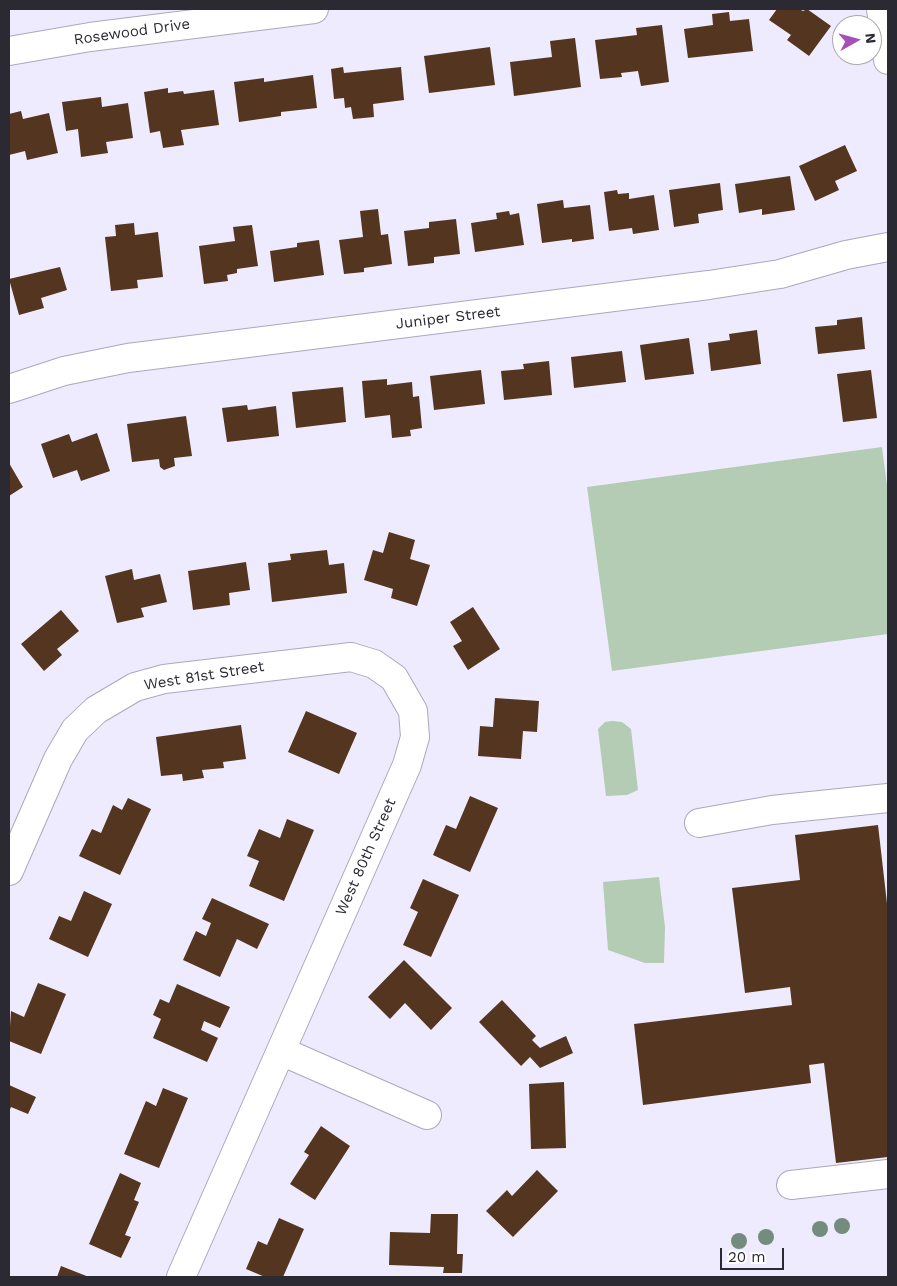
<!DOCTYPE html>
<html>
<head>
<meta charset="utf-8">
<style>
  body { margin:0 }
  #map { position:relative; width:897px; height:1286px; overflow:hidden; background:#efebfe; font-family:"Work Sans",sans-serif }
  canvas { display:block }
  .frame { position:absolute; inset:0; border:10px solid #2b2931; pointer-events:none }
  .north { position:absolute; left:832px; top:15px; width:50px; height:50px; box-sizing:border-box; background:#fff; border:1px solid #aaa9ad; border-radius:50%; rotate:83deg; font-size:14px; font-weight:700; line-height:20px; text-align:center; color:#2b2931 }
  .north::after { content:''; display:block; margin:auto; width:18px; height:22px; background:#a84ebb; clip-path:polygon(50% 0,100% 100%,50% 72%,0 100%) }
  .scale { position:absolute; left:720px; top:1248px; width:64px; height:22px; box-sizing:border-box; border:2px solid #2b2931; border-top:0; padding-left:6px; font-size:15px; line-height:18px; white-space:nowrap; color:#2b2931; -webkit-text-stroke:4px #fff; paint-order:stroke }
</style>
</head>
<body>
<div id="map">
<canvas width="897" height="1286"></canvas>
<div class="frame"></div>
<div class="north">N</div>
<div class="scale">20 m</div>
</div>
<script>
const context = document.querySelector('canvas').getContext('2d');
context.lineJoin = 'round';
function paint(path, color) {
  context.fillStyle = color;
  context.fill(path, 'evenodd');
}
function shape(rows) {
  const path = new Path2D();
  for (const r of rows) {
    path.moveTo(r[0], r[1]);
    for (let i = 2; i < r.length; i += 2) path.lineTo(r[i], r[i + 1]);
  }
  return path;
}
function trace(path, color, width, dash) {
  context.strokeStyle = color;
  context.lineWidth = width;
  context.lineCap = dash ? 'butt' : 'round';
  context.setLineDash(dash || []);
  context.stroke(path);
}
function write(font, color, halo, rows, align = 'center') {
  context.font = font + ' "Work Sans",sans-serif';
  context.lineWidth = 5;
  context.setLineDash([]);
  context.textBaseline = 'middle';
  context.strokeStyle = halo;
  context.fillStyle = color;
  for (const [text, x, y, turn = 0] of rows) {
    context.save();
    context.translate(x, y);
    context.rotate((+turn || 0) * Math.PI / 180);
    context.textAlign = isNaN(turn) ? turn : align;
    if (halo) context.strokeText(text, 0, 0);
    context.fillText(text, 0, 0);
    context.restore();
  }
}
paint(shape([
  [882,447,888,493,888,634,612,671,587,487],
  [612,721,622,722,631,729,638,790,627,795,606,796,598,729,605,722],
  [659,877,665,927,664,963,645,963,608,950,603,882]
]), '#b4ccb4');
paint(shape([
  [777,9,799,9,803,11,807,9,831,26,809,56,787,40,791,35,769,20],
  [729,12,730,21,749,19,753,51,688,58,684,29,713,25,712,14],
  [662,25,669,82,641,86,638,71,621,73,622,77,600,79,595,40,637,35,636,28],
  [575,38,581,87,514,96,510,62,552,57,550,41],
  [490,47,495,85,429,93,424,56],
  [343,67,344,73,401,67,404,100,373,104,374,117,353,119,351,107,345,108,344,98,334,99,331,69],
  [313,75,317,108,281,112,281,116,239,122,234,82,264,78,264,82],
  [168,88,168,93,183,91,184,94,214,90,219,125,181,130,184,145,163,148,160,131,150,133,144,92],
  [101,97,102,107,128,103,133,138,106,142,108,153,81,157,78,129,66,131,62,102],
  [21,111,23,119,49,113,58,153,27,160,25,151,9,155,9,114],
  [845,145,857,171,835,181,839,190,815,201,799,166],
  [790,176,795,210,762,215,762,209,739,213,735,184],
  [720,183,723,210,698,214,699,223,674,227,669,190],
  [617,190,618,194,629,193,629,199,654,195,659,230,633,234,632,228,609,231,604,192],
  [563,200,564,208,590,205,594,239,572,242,572,239,542,243,537,204],
  [378,209,381,235,388,234,392,264,364,268,364,272,344,274,339,240,363,237,360,211],
  [509,211,510,215,519,213,524,245,475,252,471,223,497,219,496,213],
  [456,219,460,254,434,257,434,263,408,266,404,231,429,228,429,222],
  [134,223,135,235,158,232,163,277,137,280,138,288,111,291,105,237,116,236,115,225],
  [252,225,258,266,237,269,237,273,227,275,228,281,204,284,199,246,235,241,233,227],
  [319,240,324,275,274,282,270,251,297,247,297,243],
  [60,267,67,290,41,298,44,308,19,315,9,279],
  [862,317,865,349,818,354,815,327,837,325,837,320],
  [757,330,761,364,711,371,708,343,730,340,729,334],
  [689,338,694,374,645,380,640,345],
  [622,351,626,382,574,388,571,357],
  [549,361,552,395,504,400,501,371,524,369,523,364],
  [481,370,485,404,434,410,430,376],
  [871,370,877,418,843,422,837,374],
  [387,379,387,385,412,382,413,397,419,396,422,428,410,430,411,436,392,438,390,415,365,418,362,381],
  [343,387,346,422,296,428,292,392],
  [247,405,248,410,276,406,279,436,227,442,222,408],
  [186,416,192,456,174,458,175,466,164,470,160,467,159,459,132,462,127,424],
  [97,433,110,471,81,481,77,470,53,478,41,444,69,434,72,442],
  [9,463,23,487,9,496],
  [389,532,415,540,410,559,430,565,417,606,391,598,393,589,364,580,373,550,383,553],
  [327,550,329,565,344,563,347,593,272,602,268,563,291,560,290,554],
  [246,562,250,590,229,593,230,605,193,610,188,571],
  [132,569,134,580,160,574,167,602,141,608,144,617,117,623,105,576],
  [473,607,500,649,468,670,453,646,462,641,450,622],
  [61,610,79,631,57,649,62,655,44,671,21,644],
  [495,698,539,701,537,732,523,731,521,759,478,756,480,726,493,727],
  [306,711,357,733,339,774,288,752],
  [241,725,246,759,223,762,224,768,202,770,204,778,183,781,182,774,161,776,156,737],
  [470,796,498,808,470,872,433,855,446,825,456,829],
  [128,798,151,809,120,875,79,856,92,829,101,833,113,805,122,810],
  [287,819,314,830,284,901,249,886,259,861,247,856,259,829,280,838],
  [878,825,888,912,888,1157,836,1163,824,1063,809,1065,811,1083,643,1105,634,1024,792,1005,790,987,745,993,732,888,800,880,795,835],
  [423,879,459,895,431,957,403,945,418,912,410,908],
  [84,891,112,904,88,957,49,939,59,916,71,921],
  [212,898,269,924,257,949,237,939,220,977,183,960,196,931,206,936,211,923,202,919],
  [404,960,452,1008,431,1030,405,1003,390,1019,368,997],
  [38,983,66,994,41,1054,9,1041,11,1011,24,1017],
  [177,984,230,1007,220,1028,204,1021,201,1030,218,1038,207,1062,153,1038,161,1019,153,1015,160,999,169,1003],
  [502,1000,536,1036,532,1040,540,1048,566,1036,573,1053,540,1068,530,1057,521,1066,479,1022],
  [564,1082,566,1148,531,1149,529,1084],
  [9,1085,36,1097,28,1114,11,1107,9,1112],
  [163,1088,188,1098,159,1168,124,1154,146,1101,156,1106],
  [321,1126,350,1146,315,1200,290,1184,309,1155,304,1152],
  [537,1170,558,1191,513,1237,486,1211,507,1190,512,1196],
  [120,1173,141,1183,134,1200,139,1202,125,1235,131,1237,121,1258,89,1244],
  [431,1214,458,1214,457,1254,463,1254,462,1273,443,1273,444,1267,389,1265,390,1232,430,1233],
  [279,1218,304,1229,283,1277,265,1277,246,1269,258,1241,267,1245],
  [61,1266,89,1277,57,1277]
]), '#54351f');
const minor = shape([
  [881,9,888,60],
  [9,51,90,37,314,9],
  [9,389,64,371,128,358,709,285,780,274,846,255,888,247],
  [699,823,772,810,888,798],
  [9,871,58,759,75,730,96,710,135,687,164,679,351,657,374,664,394,678,413,711,415,737,407,765,181,1277],
  [281,1051,427,1115],
  [791,1185,888,1174]
]);
trace(minor, '#aca8bb', 30);
trace(minor, '#fff', 28);
context.fillStyle = '#738c7d';
for (const [x, y] of [
  [842,1226],
  [820,1229],
  [766,1237],
  [739,1241]
]) {
  context.beginPath();
  context.arc(x, y, 8, 0, 2 * Math.PI);
  context.fill();
}
write('15px', '#2b2931', '#fff', [
  ["Rosewood Drive",132,32,-8],
  ["Juniper Street",448,318,-7],
  ["West 81st Street",204,676,-9],
  ["West 80th Street",366,857,-66]
]);
</script>
</body>
</html>
